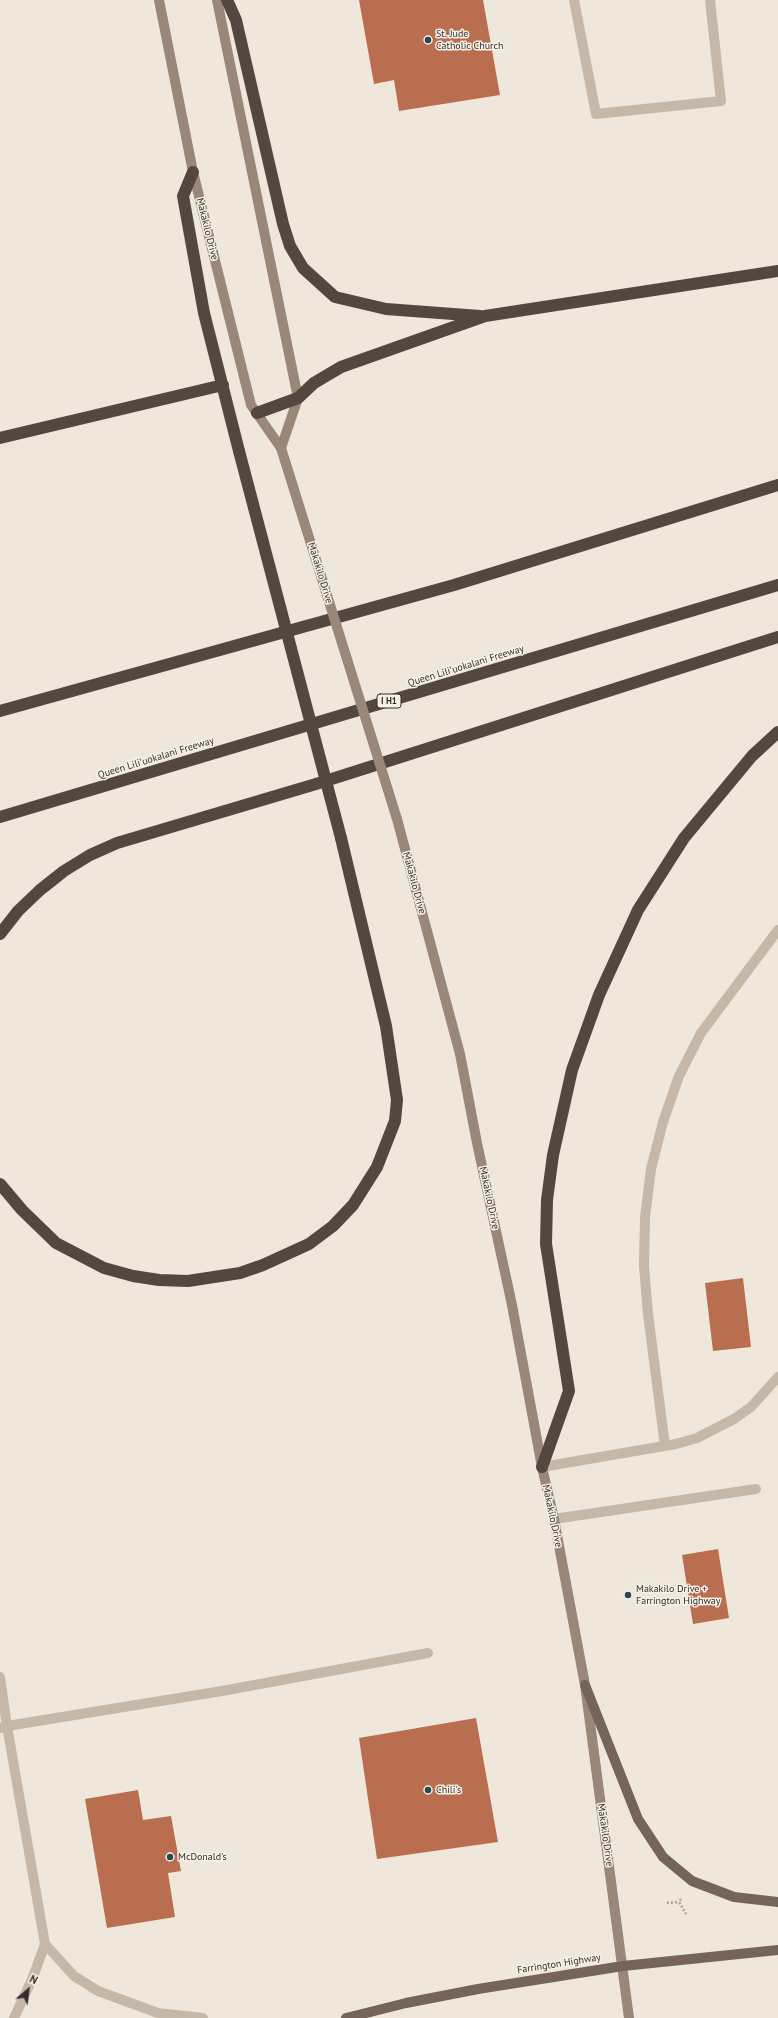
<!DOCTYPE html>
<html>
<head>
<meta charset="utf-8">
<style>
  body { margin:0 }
  #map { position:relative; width:778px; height:2018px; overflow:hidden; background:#efe7db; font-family:"PT Sans",sans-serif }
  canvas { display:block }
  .north { position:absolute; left:8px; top:1970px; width:40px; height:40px; -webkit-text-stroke:3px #f7f1e7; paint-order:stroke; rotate:28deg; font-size:11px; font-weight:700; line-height:16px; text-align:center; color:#332c28 }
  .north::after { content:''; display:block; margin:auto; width:14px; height:18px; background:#332c28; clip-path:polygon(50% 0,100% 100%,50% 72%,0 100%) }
</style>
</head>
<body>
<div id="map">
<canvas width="778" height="2018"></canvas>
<div class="north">N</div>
</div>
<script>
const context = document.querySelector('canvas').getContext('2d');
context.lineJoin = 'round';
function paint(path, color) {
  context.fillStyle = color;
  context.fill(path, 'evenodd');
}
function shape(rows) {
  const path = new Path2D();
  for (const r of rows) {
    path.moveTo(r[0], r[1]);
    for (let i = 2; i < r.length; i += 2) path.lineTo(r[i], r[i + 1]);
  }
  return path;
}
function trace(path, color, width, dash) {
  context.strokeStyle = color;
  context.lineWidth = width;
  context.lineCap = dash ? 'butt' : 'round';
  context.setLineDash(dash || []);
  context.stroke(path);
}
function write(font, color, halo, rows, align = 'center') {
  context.font = font + ' "PT Sans",sans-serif';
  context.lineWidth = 3;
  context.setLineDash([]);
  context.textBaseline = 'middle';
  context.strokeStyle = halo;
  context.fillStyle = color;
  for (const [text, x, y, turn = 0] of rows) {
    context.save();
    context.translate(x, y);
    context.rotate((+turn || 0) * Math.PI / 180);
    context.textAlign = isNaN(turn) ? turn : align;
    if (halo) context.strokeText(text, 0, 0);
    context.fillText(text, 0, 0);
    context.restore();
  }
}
paint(shape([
  [359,0,483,0,500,95,399,111,394,80,374,84],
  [743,1278,751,1347,713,1351,705,1283],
  [718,1549,729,1618,693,1624,682,1555],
  [476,1718,498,1842,377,1859,359,1738],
  [138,1790,143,1820,171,1816,181,1871,168,1873,175,1917,107,1928,85,1799]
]), '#b96f4f');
trace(shape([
  [681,1899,679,1902,686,1914],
  [667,1903,679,1902]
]), '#b1a293', 2.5, [2, 2]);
trace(shape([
  [574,0,596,114,721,101,710,0],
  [665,1446,648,1314,644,1266,645,1217,651,1169,663,1122,679,1076,701,1033,778,930],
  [542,1467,676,1444,697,1438,734,1419,751,1407,778,1377],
  [554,1519,756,1489],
  [0,1677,7,1726,0,1728],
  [45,1944,74,1976,98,1991,158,2013,203,2018],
  [14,2018,33,1977,45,1944,7,1726,222,1691,428,1653]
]), '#c5b8a8', 10);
trace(shape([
  [159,0,193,172,251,405,281,448],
  [217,0,298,398,281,448],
  [397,819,460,1054,477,1143,512,1305,542,1467,554,1519,585,1685,629,2018]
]), '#99877a', 10);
trace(shape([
  [585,1685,638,1819,663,1857,692,1881,734,1897,778,1902],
  [346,2018,406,2003,478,1989,623,1966,778,1950]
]), '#74645a', 10);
trace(shape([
  [227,0,236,20,283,224,290,246,303,268,335,297,386,309,480,316],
  [193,172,183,196,204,313,239,451],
  [257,413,298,398,314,383,341,367,485,316,778,271],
  [0,438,223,385],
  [0,711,454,585,778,485],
  [0,817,778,585],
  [0,934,18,911,40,890,64,871,90,855,117,843,316,784,778,637],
  [0,1184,22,1210,56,1243,104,1268,133,1276,159,1280,188,1281,240,1273,263,1265,309,1244,333,1226,353,1205,377,1167,395,1121,397,1100,386,1026,341,838],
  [542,1467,569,1391,546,1244,547,1200,553,1155,572,1070,599,995,638,910,684,838,752,756,778,732]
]), '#534740', 12);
trace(shape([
  [281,448,397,819]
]), '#99877a', 10);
trace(shape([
  [239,451,341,838]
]), '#534740', 12);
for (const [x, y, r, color] of [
  [428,40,4,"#224a50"],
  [628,1595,4,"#224a50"],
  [428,1790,4,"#224a50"],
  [170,1857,4,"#224a50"]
]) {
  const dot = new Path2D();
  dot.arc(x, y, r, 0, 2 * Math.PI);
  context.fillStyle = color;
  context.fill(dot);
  trace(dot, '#f7f1e7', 1.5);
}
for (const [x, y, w] of [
  [389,701,24]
]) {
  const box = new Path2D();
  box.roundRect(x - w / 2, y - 7, w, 14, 3);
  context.fillStyle = '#f7f1e7';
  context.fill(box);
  trace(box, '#332c28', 1);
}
write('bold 9px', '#332c28', null, [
  ["I H1",389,701]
]);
write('10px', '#332c28', '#f7f1e7', [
  ["St. Jude",436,34],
  ["Catholic Church",436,46],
  ["Makakilo Drive +",636,1589],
  ["Farrington Highway",636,1601],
  ["Chili's",436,1790],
  ["McDonald's",178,1857]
], 'left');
write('10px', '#332c28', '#f7f1e7', [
  ["Makakilo Drive",207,229,76],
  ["Makakilo Drive",320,573,73],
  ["Queen Liliʻuokalani Freeway",466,666,-17],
  ["Queen Liliʻuokalani Freeway",156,758,-17],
  ["Makakilo Drive",414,883,75],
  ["Makakilo Drive",489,1198,78],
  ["Makakilo Drive",552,1516,78],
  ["Makakilo Drive",605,1835,82],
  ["Farrington Highway",559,1964,-9]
]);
</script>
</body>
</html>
